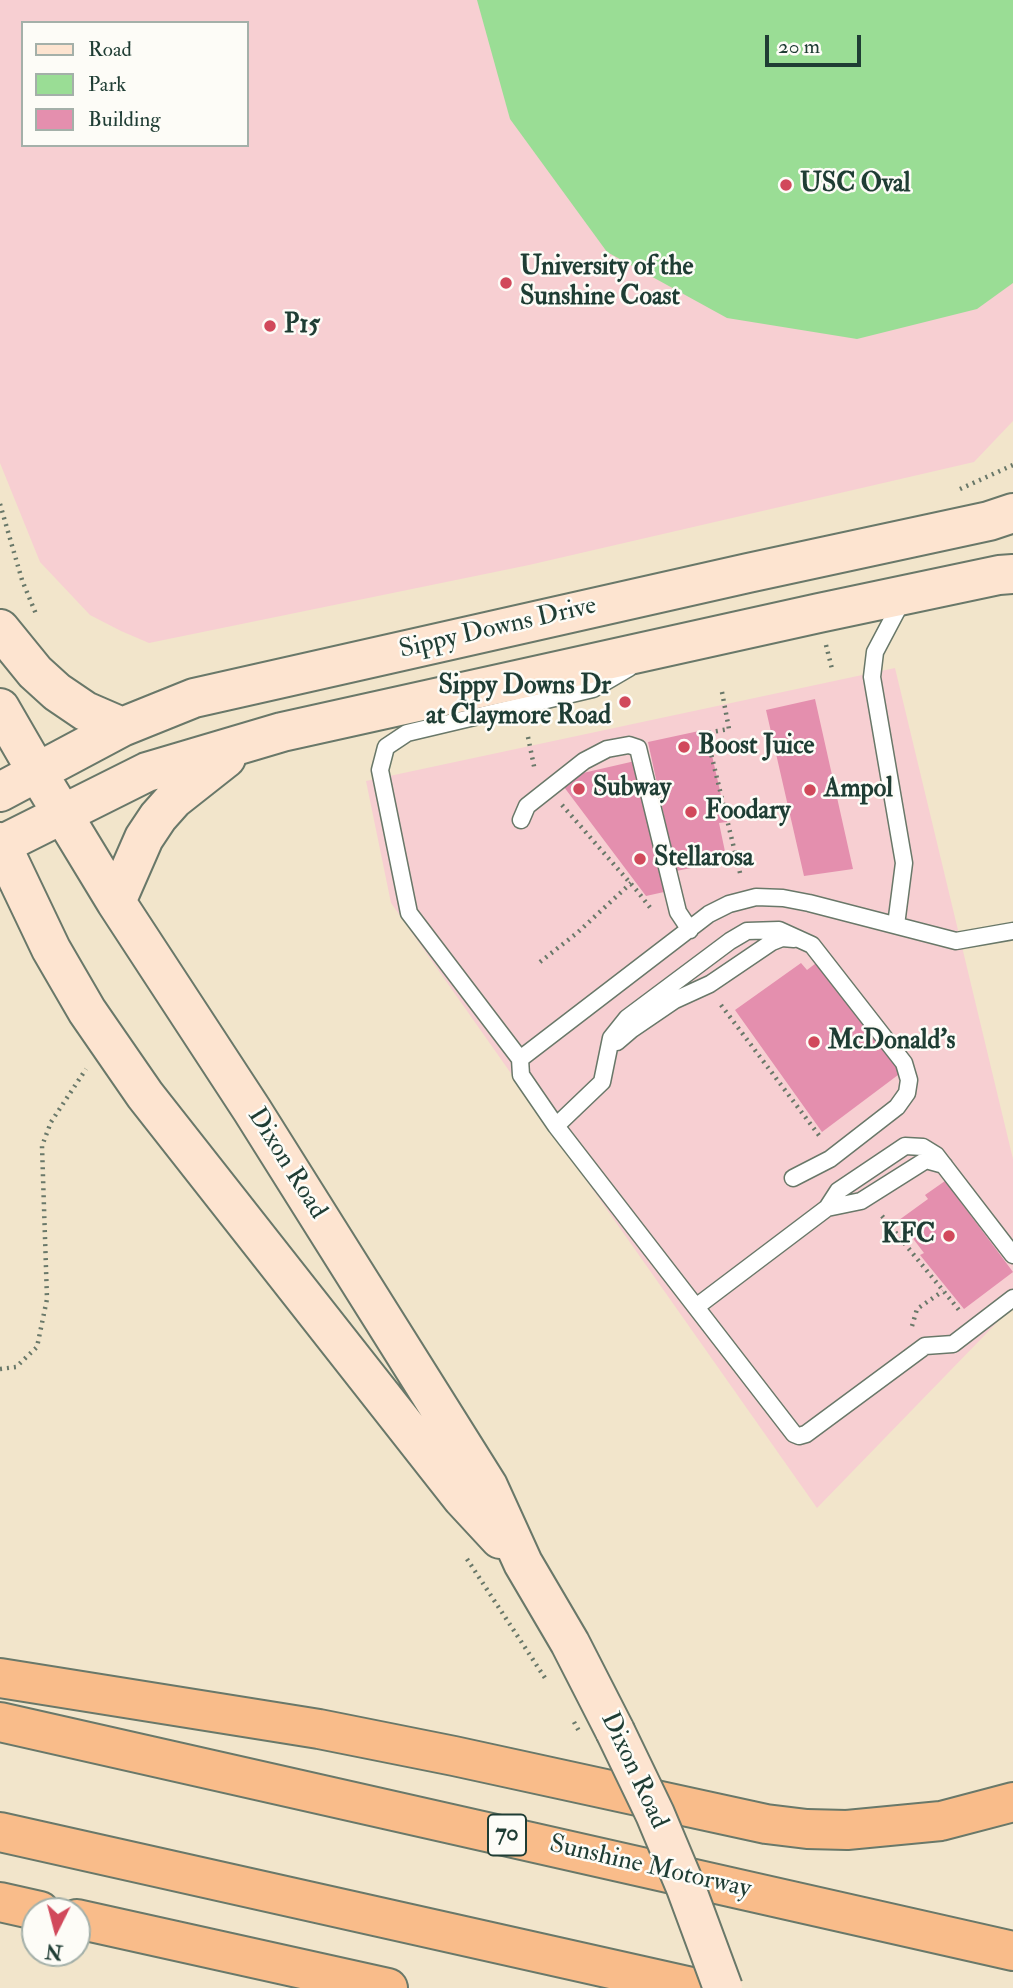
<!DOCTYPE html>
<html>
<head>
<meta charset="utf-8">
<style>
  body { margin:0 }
  #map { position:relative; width:1013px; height:1988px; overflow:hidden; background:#f2e5cb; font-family:"IM FELL Double Pica",serif }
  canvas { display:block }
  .legend { position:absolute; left:21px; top:21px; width:228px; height:126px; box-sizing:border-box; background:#fdfcf7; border:2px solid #a4b0a9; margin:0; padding:9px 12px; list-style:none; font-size:21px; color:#1f3d34 }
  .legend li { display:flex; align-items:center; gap:14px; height:35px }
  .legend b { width:35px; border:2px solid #a4b0a9 }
  .north { position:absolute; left:21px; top:1897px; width:70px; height:70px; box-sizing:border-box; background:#fdfcf7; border:2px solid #a4b0a9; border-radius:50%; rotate:186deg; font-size:19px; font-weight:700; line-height:28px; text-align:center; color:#1f3d34 }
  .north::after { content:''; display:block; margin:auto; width:24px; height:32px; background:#d1495b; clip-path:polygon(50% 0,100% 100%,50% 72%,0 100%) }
  .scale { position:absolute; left:765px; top:35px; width:96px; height:32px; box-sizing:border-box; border:4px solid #1f3d34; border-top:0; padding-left:9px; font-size:21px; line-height:24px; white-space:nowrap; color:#1f3d34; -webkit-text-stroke:5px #fdfcf7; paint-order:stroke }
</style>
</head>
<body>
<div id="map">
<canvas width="1013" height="1988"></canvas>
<ul class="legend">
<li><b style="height:9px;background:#fde4d0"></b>Road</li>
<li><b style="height:19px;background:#9add95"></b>Park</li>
<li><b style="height:19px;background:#e48fae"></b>Building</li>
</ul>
<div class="north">N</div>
<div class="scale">20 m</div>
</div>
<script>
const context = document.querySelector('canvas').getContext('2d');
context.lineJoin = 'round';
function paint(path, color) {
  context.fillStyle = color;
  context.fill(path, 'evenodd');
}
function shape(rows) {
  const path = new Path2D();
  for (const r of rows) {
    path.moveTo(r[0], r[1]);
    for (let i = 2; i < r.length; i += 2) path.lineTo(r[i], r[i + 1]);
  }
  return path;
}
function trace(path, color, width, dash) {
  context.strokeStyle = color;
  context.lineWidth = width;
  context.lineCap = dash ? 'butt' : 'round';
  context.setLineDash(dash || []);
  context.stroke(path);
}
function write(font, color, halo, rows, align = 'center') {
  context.font = font + ' "IM FELL Double Pica",serif';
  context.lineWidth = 5;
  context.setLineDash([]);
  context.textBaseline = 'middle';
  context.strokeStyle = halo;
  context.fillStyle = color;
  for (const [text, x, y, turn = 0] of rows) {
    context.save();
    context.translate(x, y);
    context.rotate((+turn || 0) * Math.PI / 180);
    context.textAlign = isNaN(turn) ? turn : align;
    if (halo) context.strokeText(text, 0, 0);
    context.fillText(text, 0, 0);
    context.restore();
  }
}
paint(shape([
  [0,0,1013,0,1013,421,974,462,529,565,149,643,121,631,90,615,40,562,0,463],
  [23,23,247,23,247,145,23,145],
  [895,668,1013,1159,1013,1306,817,1508,391,903,366,781]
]), '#f7cfd2');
paint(shape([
  [477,0,1013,0,1013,283,977,309,857,339,727,318,607,252,510,119]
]), '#9add95');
paint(shape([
  [815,699,853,869,804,876,766,710],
  [699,731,701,743,709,742,727,822,719,823,727,861,676,871,648,742],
  [635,761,664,892,646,896,564,787,583,773],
  [828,954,902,1072,822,1132,735,1010,801,963,807,970],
  [945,1181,1013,1272,964,1309,920,1255,924,1253,899,1220,928,1199,925,1195]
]), '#e48fae');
const lane = shape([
  [629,668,593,689,407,733,386,747,380,770,409,913,520,1059,521,1075,556,1126,794,1434,799,1436,806,1434,925,1346,953,1344,1013,1298],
  [521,820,527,806,584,761,607,749,629,745,638,748,678,912,690,930],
  [896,925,904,863,872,677,875,652,903,599],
  [617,1042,631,1030,675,1000,710,984,772,942,782,938,794,939],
  [520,1059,709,914,729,904,756,897,783,898,809,903,956,941,1013,931],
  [556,1126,602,1082,611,1038,627,1018,730,941,747,931,779,930,812,945,904,1063,909,1080,907,1093,897,1107,830,1159,793,1178],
  [827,1208,861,1201,926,1160,944,1165],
  [696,1307,827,1208,838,1191,905,1146,923,1147,936,1155,1013,1255]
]);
const secondary = shape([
  [0,629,35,672,57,692,85,711,122,727],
  [0,708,37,772,116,902,252,1110,488,1486,523,1563,570,1643,615,1731],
  [0,792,122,727,194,698,748,573,989,521,1013,513],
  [0,842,51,949,87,1011,145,1095,462,1498,500,1539],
  [1,845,147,772,282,732,819,613,999,575,1013,574],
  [116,902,144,838,158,817,174,799,226,758]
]);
const highway = shape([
  [0,1678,319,1729,454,1756,766,1824,807,1829,847,1830,941,1821,1013,1802],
  [0,1722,1013,1951],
  [0,1832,696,1988],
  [0,1902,40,1911],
  [77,1919,388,1988]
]);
trace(lane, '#697869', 19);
trace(secondary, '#697869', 42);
trace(highway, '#697869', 42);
trace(shape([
  [960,489,1013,465],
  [0,504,22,580,36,614],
  [826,645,832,669],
  [722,692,729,729,706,733,741,877],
  [528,737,535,771],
  [562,805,638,892,652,910],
  [540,962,577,933,631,883],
  [721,1005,821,1138],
  [882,1216,959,1310],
  [912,1326,917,1309,943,1291],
  [0,1369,16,1367,37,1347,47,1299,42,1146,51,1122,86,1069],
  [467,1559,545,1678]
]), '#697869', 4.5, [2, 5]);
trace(lane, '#fff', 16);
trace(secondary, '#fde4d0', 38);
trace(highway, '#f9bc8a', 38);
const secondaryBridge = shape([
  [615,1731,655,1814,686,1888,723,1988]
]);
trace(secondaryBridge, '#697869', 42, []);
trace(shape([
  [574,1722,580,1733]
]), '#697869', 4.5, [2, 5]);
trace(secondaryBridge, '#fde4d0', 38);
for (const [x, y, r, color] of [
  [786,185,7,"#d1495b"],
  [506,283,7,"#d1495b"],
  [270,326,7,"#d1495b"],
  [625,702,7,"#d1495b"],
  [684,747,7,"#d1495b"],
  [579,789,7,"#d1495b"],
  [810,790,7,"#d1495b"],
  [691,812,7,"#d1495b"],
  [640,859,7,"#d1495b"],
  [814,1042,7,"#d1495b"],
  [949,1236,7,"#d1495b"]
]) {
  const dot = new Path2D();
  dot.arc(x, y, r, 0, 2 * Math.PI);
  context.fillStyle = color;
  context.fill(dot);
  trace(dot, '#fdfcf7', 2.5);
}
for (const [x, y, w] of [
  [507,1835,38]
]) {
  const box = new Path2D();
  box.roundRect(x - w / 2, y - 20.5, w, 41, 5);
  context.fillStyle = '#fdfcf7';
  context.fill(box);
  trace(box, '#1f3d34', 2);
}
write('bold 24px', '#1f3d34', null, [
  ["70",507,1835]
]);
write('bold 26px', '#1f3d34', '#fdfcf7', [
  ["USC Oval",800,185],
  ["University of the",520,268],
  ["Sunshine Coast",520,298],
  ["P15",284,326],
  ["Sippy Downs Dr",611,687,"right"],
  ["at Claymore Road",611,717,"right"],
  ["Boost Juice",698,747],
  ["Subway",593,789],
  ["Ampol",824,790],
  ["Foodary",705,812],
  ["Stellarosa",654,859],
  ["McDonald's",828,1042],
  ["KFC",935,1236,"right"]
], 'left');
write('26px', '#1f3d34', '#fdfcf7', [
  ["Sippy Downs Drive",498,629,-13],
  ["Dixon Road",286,1164,58],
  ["Dixon Road",633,1771,65],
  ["Sunshine Motorway",650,1868,13]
]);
</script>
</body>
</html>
